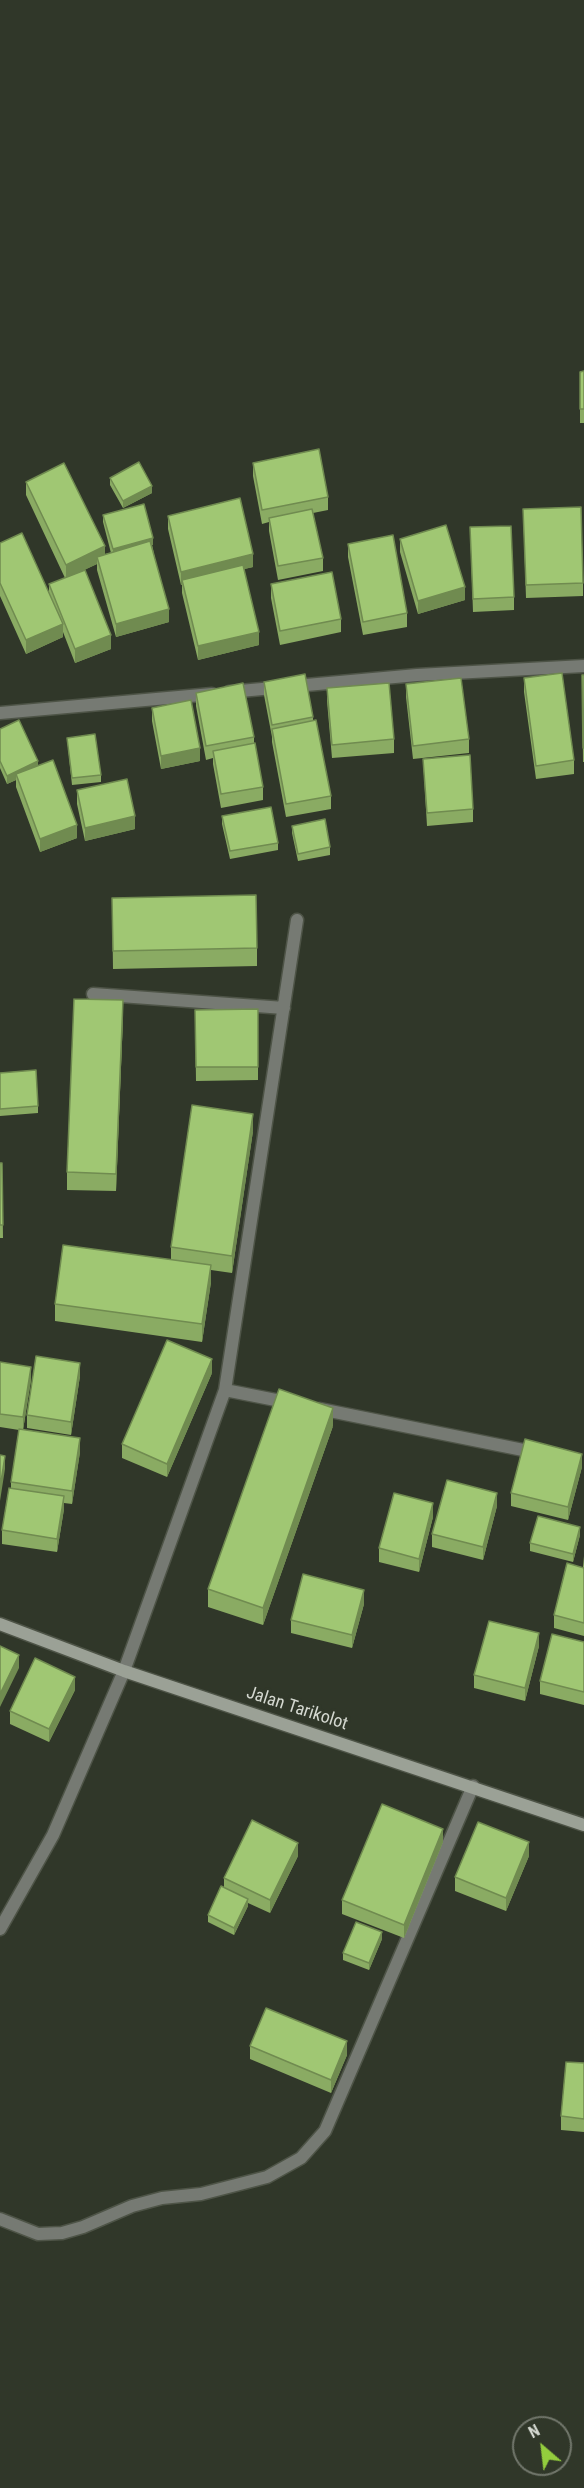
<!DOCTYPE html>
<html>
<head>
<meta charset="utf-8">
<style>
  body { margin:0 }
  #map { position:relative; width:584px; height:2488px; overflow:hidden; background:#303729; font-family:"Roboto Condensed",sans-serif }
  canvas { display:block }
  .north { position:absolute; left:512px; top:2416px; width:60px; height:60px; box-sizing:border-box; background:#303729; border:2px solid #72776c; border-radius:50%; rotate:332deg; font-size:16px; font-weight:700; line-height:24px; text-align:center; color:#d4d8d0 }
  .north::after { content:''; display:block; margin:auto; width:21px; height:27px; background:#93cd3d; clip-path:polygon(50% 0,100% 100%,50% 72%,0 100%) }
</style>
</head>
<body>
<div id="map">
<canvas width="584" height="2488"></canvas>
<div class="north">N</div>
</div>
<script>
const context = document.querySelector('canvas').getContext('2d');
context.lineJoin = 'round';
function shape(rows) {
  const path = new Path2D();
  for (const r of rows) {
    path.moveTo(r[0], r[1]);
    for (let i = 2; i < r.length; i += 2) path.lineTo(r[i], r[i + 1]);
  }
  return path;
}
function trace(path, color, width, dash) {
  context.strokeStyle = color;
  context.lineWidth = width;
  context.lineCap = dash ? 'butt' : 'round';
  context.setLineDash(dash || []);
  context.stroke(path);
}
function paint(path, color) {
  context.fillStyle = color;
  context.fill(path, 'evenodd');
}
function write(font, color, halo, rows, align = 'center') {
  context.font = font + ' "Roboto Condensed",sans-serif';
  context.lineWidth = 6;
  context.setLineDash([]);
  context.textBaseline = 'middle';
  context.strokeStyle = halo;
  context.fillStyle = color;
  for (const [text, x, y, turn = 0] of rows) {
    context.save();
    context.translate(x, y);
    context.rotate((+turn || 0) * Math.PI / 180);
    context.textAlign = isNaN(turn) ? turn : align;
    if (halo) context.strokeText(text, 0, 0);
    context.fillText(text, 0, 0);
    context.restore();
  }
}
const street = shape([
  [229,692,417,675,584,666],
  [0,713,212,694],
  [93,994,284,1008],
  [225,1390,291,1403],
  [320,1409,538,1453],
  [0,1929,53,1835,124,1671,225,1390,297,920],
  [0,2219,38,2234,62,2233,83,2227,132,2206,162,2198,201,2194,267,2177,301,2158,325,2131,473,1786]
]);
const secondary = shape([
  [0,1624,124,1671,584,1825]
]);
trace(street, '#4e5447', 15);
trace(secondary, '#4e5447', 15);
trace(street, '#767a73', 12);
trace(secondary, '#9ba196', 12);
paint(shape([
  [584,371,584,423,580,423,580,372],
  [253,463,328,497,328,510,313,513,323,558,323,571,278,580,269,531,269,522,262,524,253,476],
  [110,478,152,493,123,508,110,485],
  [26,482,105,554,111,553,103,522,103,515,153,545,152,545,169,622,116,637,97,570,97,564,79,572,111,649,75,663,63,632,63,637,26,654,0,596,0,543,49,594,49,584,65,578,26,495],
  [523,509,583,583,583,596,526,598],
  [168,516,253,567,244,569,259,645,198,660,182,593,182,585,181,585,168,529],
  [470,527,514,597,514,610,473,612],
  [400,539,465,600,418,614,400,552],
  [348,544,407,613,407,627,363,635,348,557],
  [271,584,341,619,341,632,280,645,271,598],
  [582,675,584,675,584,762,583,762],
  [524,678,574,760,574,774,536,779,524,692],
  [264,682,313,717,313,721,331,796,331,809,286,817,272,742,272,737,264,695],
  [406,684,469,739,469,753,413,759,406,697],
  [327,688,394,739,394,753,332,758,327,701],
  [196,693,254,737,254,743,263,787,263,800,221,808,213,764,213,758,206,760,196,706],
  [152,708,200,761,161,769,152,721],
  [0,729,38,766,77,838,40,852,16,787,16,780,7,784,0,768],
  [67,738,101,775,101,782,72,785],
  [423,759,473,809,473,822,427,826],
  [77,790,135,829,85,841,77,804],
  [222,816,278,843,278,850,230,859,222,824],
  [292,826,330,847,330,855,298,861,292,833],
  [112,898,257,948,257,966,113,969],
  [258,1009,258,1080,196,1081,195,1010],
  [123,1017,116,1191,67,1190,67,1172],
  [0,1073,38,1106,38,1113,0,1116],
  [253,1131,232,1273,211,1270,211,1282,202,1342,55,1321,55,1304,171,1259,171,1247],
  [0,1163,2,1163,3,1238,0,1238],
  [0,1362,31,1380,23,1430,80,1452,72,1504,64,1503,64,1509,57,1552,2,1544,2,1530,11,1488,11,1482,19,1430,0,1427],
  [212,1373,167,1477,122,1458,122,1444],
  [80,1376,71,1435,27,1428,27,1415],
  [333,1426,263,1625,208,1607,208,1589],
  [582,1467,568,1520,511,1506,511,1493],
  [497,1506,483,1560,432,1547,432,1534],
  [433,1517,419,1572,379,1562,379,1548],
  [580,1535,573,1562,530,1551,530,1543],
  [584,1556,584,1636,554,1628,554,1615,583,1567],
  [364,1604,352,1648,291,1633,291,1620],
  [584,1642,584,1705,540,1694,540,1681],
  [539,1646,525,1701,474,1688,474,1675],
  [75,1690,49,1742,10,1724,10,1711],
  [443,1842,404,1938,342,1914,342,1900],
  [298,1856,270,1913,248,1903,248,1906,234,1935,208,1922,208,1915,224,1887,224,1878],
  [529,1856,506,1911,455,1891,455,1877],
  [382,1939,369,1970,343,1960,343,1953],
  [250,2046,347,2055,331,2093,250,2059],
  [584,2063,584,2132,561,2130,561,2116]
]), '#8aab63');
paint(shape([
  [152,486,152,493,123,508,123,501],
  [153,538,153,545,113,557,113,549],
  [105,546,105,560,97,557,97,564,66,579,66,565],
  [253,554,253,567,183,584,182,580,182,585,181,585,181,572],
  [465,587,465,600,418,614,418,601],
  [169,609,169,622,116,637,116,624],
  [63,624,63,637,26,654,26,640],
  [259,632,259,645,198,660,198,646],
  [111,635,111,649,75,663,75,649],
  [200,748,200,761,161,769,161,756],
  [38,761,38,769,16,774,16,780,7,784,7,776],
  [135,816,135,829,85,841,85,828],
  [77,825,77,838,40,852,40,839],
  [123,1000,123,1017,116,1191,116,1174],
  [253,1114,253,1131,232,1273,232,1256],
  [211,1265,211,1282,202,1342,202,1324],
  [212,1359,212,1373,167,1477,167,1464],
  [80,1363,80,1376,71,1435,71,1422],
  [31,1367,31,1380,23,1430,23,1417],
  [333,1408,333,1426,263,1625,263,1608],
  [80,1438,80,1452,72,1504,72,1491],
  [582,1454,582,1467,568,1520,568,1507],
  [5,1456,5,1469,0,1501,0,1488],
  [497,1493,497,1506,483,1560,483,1547],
  [64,1496,64,1509,57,1552,57,1539],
  [433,1503,433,1517,419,1572,419,1559],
  [580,1527,580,1535,573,1562,573,1554],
  [364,1590,364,1604,352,1648,352,1635],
  [539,1633,539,1646,525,1701,525,1688],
  [19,1655,19,1668,0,1707,0,1694],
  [75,1677,75,1690,49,1742,49,1729],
  [443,1829,443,1842,404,1938,404,1925],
  [529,1842,529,1856,506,1911,506,1898],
  [298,1843,298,1856,270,1913,270,1900],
  [248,1899,248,1906,234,1935,234,1928],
  [382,1932,382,1939,369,1970,369,1963],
  [347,2041,347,2055,331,2093,331,2080]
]), '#708b50');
const building = shape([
  [584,371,584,409,580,409,580,372,584,371],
  [319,449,328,497,262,510,253,463,319,449],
  [139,462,152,486,123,501,110,478,139,462],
  [64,463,105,546,66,565,26,482,64,463],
  [240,498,253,554,181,572,168,516,240,498],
  [144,504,153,538,113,549,103,515,144,504],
  [581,507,583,583,526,585,523,509,581,507],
  [312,509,323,558,278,566,269,518,312,509],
  [446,525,465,587,418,601,400,539,446,525],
  [511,526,514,597,473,599,470,527,511,526],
  [22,533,63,624,26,640,0,583,0,543,22,533],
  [393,535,407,613,363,622,348,544,393,535],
  [150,541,169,609,116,624,97,557,150,541],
  [243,565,259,632,198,646,182,580,243,565],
  [85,570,111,635,75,649,49,584,85,570],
  [332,572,341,619,280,631,271,584,332,572],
  [562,673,574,760,536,766,524,678,562,673],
  [305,674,313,717,272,725,264,682,305,674],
  [582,675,584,675,584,748,583,748,582,675],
  [461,678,469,739,413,746,406,684,461,678],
  [243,683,254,737,206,746,196,693,243,683],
  [389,683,394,739,332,745,327,688,389,683],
  [191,700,200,748,161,756,152,708,191,700],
  [19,720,38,761,7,776,0,761,0,729,19,720],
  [316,720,331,796,286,804,272,729,316,720],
  [95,734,101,775,72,778,67,738,95,734],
  [255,743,263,787,221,794,213,751,255,743],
  [470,755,473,809,427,813,423,759,470,755],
  [53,760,77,825,40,839,16,774,53,760],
  [127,779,135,816,85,828,77,790,127,779],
  [271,807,278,843,230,851,222,816,271,807],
  [325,819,330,847,298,854,292,826,325,819],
  [256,895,257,948,113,951,112,898,256,895],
  [74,999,123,1000,116,1174,67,1172,74,999],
  [258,1009,258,1067,196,1067,195,1010,258,1009],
  [36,1070,38,1106,0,1109,0,1073,36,1070],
  [192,1105,253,1114,232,1256,171,1247,192,1105],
  [0,1163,2,1163,3,1225,0,1225,0,1163],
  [63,1245,211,1265,202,1324,55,1304,63,1245],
  [167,1340,212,1359,167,1464,122,1444,167,1340],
  [36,1356,80,1363,71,1422,27,1415,36,1356],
  [0,1362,31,1367,23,1417,0,1414,0,1362],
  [279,1389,333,1408,263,1608,208,1589,279,1389],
  [19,1429,80,1438,72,1491,11,1482,19,1429],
  [525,1439,582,1454,568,1507,511,1493,525,1439],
  [0,1455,5,1456,0,1488,0,1455],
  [447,1480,497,1493,483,1547,432,1534,447,1480],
  [9,1488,64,1496,57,1539,2,1530,9,1488],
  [394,1493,433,1503,419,1559,379,1548,394,1493],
  [538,1516,580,1527,573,1554,530,1543,538,1516],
  [567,1563,584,1568,584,1623,554,1615,567,1563],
  [303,1574,364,1590,352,1635,291,1620,303,1574],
  [489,1621,539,1633,525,1688,474,1675,489,1621],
  [552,1634,584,1642,584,1692,540,1681,552,1634],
  [0,1646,19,1655,0,1694,0,1646],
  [35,1658,75,1677,49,1729,10,1711,35,1658],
  [382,1804,443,1829,404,1925,342,1900,382,1804],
  [252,1820,298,1843,270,1900,224,1878,252,1820],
  [478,1822,529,1842,506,1898,455,1877,478,1822],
  [221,1886,248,1899,234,1928,208,1915,221,1886],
  [356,1922,382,1932,369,1963,343,1953,356,1922],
  [266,2008,347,2041,331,2080,250,2046,266,2008],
  [566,2062,584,2063,584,2119,561,2116,566,2062]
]);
paint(building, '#a0c773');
trace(building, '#708b50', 1.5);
write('18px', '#d4d8d0', '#303729', [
  ["Jalan Tarikolot",297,1709,18]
]);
</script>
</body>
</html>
